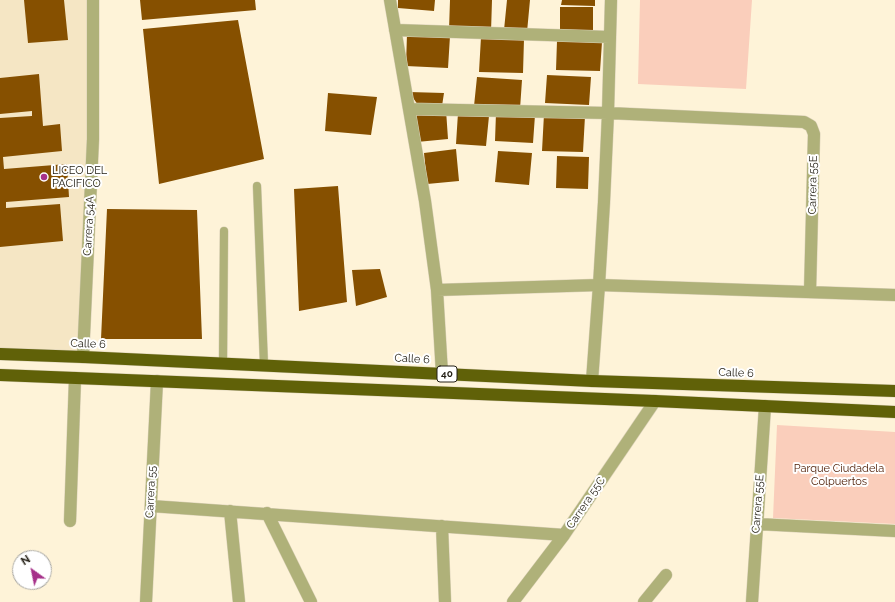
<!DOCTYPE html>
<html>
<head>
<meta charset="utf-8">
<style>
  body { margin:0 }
  #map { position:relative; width:895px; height:602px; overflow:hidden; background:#fef3d8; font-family:Raleway,sans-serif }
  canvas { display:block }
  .north { position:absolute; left:12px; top:550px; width:40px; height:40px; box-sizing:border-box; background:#fff; border:1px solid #a7a6a2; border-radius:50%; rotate:327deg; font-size:11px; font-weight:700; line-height:16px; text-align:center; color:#242016 }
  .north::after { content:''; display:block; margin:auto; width:14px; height:18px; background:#a6318a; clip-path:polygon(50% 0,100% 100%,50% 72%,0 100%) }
</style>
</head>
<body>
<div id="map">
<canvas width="895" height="602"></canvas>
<div class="north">N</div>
</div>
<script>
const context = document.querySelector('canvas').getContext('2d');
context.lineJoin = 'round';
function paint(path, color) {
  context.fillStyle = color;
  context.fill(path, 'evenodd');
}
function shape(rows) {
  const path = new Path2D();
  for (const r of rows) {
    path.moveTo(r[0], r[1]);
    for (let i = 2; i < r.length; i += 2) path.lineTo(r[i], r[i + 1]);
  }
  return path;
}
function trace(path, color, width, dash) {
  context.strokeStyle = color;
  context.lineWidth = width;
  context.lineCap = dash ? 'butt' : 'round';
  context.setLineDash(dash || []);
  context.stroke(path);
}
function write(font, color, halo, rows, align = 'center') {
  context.font = font + ' Raleway,sans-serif';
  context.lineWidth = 4;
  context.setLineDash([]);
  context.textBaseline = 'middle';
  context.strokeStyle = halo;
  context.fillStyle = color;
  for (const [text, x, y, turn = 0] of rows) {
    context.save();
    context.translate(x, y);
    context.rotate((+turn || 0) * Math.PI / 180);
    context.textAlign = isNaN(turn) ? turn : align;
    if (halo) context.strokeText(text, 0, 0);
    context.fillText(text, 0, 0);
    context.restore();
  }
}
paint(shape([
  [0,0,93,0,83,357,0,354]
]), '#f5e6c4');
paint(shape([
  [640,0,752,0,746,89,638,84],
  [777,425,895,432,895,524,773,518]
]), '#facebb');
paint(shape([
  [24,0,64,0,68,40,28,43],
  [140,0,255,0,256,10,142,20],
  [398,0,435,0,434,11,398,8],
  [450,0,492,0,491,32,449,30],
  [507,0,530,0,527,32,504,30],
  [562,0,595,0,595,6,561,5],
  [560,7,593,7,593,35,560,34],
  [238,20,264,159,159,184,143,29],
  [407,34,450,36,448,68,406,66],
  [481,37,524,39,523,73,479,72],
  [557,41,602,42,600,71,556,70],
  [39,74,43,126,60,124,62,151,3,157,4,169,67,164,69,197,6,202,6,208,60,204,63,241,0,247,0,118,32,116,32,111,0,114,0,78],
  [547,75,591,77,589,105,545,103],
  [477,77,522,80,520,109,474,106],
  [409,92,444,93,442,106,418,105],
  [328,93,377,97,371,135,325,131],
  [446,110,448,139,417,142,415,113],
  [458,113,489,116,486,146,456,144],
  [496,113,535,115,533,143,495,141],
  [544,114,585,116,583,152,542,151],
  [456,149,459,181,427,184,424,153],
  [498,151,532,153,529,185,495,182],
  [557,156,589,157,588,189,556,188],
  [338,186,347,302,299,311,294,189],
  [107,209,197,210,202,339,101,339],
  [380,269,387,297,356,306,352,270]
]), '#865000');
const lane = shape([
  [257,186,264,365],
  [223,363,224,231]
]);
const street = shape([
  [390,0,425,201,437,290,442,374],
  [395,30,609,37],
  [409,109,608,113,804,122,811,126,814,134,810,292],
  [437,290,599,285,895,295],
  [83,357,93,139,93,0],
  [592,381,599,285,604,202,608,113,611,0],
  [151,506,564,535],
  [230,511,239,602],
  [267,513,311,602],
  [70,521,75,378],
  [757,524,895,531],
  [442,526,445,602],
  [146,602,157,381],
  [513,602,564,535,655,401],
  [644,602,666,575],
  [752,602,765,406]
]);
const highway = shape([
  [0,354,83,357,592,381,895,391],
  [0,375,655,401,895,412]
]);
trace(lane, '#dbd1b9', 9);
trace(street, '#dbd1b9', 13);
trace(highway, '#dbd1b9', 13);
trace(lane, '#afb179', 8);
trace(street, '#afb179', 12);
trace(highway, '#606108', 12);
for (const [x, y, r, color] of [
  [44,177,4,"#a6318a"]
]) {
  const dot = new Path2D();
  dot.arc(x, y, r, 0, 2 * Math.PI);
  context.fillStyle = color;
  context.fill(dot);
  trace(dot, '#fff', 1.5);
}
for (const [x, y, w] of [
  [447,374,20]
]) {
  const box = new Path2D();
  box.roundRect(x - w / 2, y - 8, w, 16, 3);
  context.fillStyle = '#fff';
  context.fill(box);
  trace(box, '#242016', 1);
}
write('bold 10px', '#242016', null, [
  ["40",447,374]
]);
write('11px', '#242016', '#fff', [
  ["LICEO DEL",52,171],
  ["PACIFICO",52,184]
], 'left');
write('11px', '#242016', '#fff', [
  ["Carrera 55E",813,185,-89],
  ["Carrera 54A",89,226,-87],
  ["Calle 6",88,344,2],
  ["Calle 6",412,359,3],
  ["Calle 6",736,373,2],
  ["Carrera 55",151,492,-87],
  ["Carrera 55C",586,503,-56],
  ["Carrera 55E",758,504,-86]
]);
write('11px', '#4b1a01', '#fff', [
  ["Parque Ciudadela",839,469],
  ["Colpuertos",839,482]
]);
</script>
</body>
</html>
